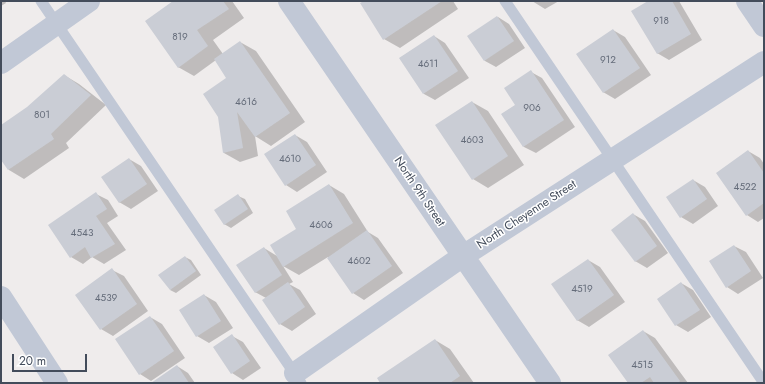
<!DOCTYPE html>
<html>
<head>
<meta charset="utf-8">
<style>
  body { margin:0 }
  #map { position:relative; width:765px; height:384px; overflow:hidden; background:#efecec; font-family:Jost,sans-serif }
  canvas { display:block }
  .frame { position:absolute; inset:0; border:2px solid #434c5b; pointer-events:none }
  .scale { position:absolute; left:12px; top:354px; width:75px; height:18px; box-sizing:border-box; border:2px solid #434c5b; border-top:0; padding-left:5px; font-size:12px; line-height:14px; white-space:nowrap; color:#434c5b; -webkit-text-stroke:3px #fff; paint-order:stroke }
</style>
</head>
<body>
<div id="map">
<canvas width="765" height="384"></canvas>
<div class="frame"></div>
<div class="scale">20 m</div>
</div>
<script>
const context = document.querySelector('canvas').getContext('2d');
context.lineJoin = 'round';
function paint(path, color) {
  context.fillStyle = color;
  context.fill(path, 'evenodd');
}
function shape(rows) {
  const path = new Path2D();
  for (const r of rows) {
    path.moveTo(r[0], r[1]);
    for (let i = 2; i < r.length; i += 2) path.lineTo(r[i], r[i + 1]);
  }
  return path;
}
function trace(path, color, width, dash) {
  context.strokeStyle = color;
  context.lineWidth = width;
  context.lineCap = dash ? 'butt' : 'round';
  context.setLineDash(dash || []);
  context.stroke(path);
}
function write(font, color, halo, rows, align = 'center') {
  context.font = font + ' Jost,sans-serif';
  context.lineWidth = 3;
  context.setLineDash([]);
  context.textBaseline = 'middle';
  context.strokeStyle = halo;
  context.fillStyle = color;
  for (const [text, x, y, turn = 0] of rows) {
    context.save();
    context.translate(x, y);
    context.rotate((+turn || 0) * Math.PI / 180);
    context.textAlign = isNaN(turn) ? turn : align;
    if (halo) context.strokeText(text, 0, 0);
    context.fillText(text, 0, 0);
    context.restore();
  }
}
paint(shape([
  [1,1,5,1,6,3,1,6],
  [175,1,232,1,244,18,213,40,223,54,240,42,256,51,305,122,271,146,255,136,258,156,240,162,224,153,219,116,228,78,216,60,194,76,178,67],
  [366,1,453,1,458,9,400,48,384,39],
  [532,1,559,1,545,9],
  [650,1,679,1,702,40,669,60,657,53],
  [498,17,509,24,525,48,496,67,485,61,469,37],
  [613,30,625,37,651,75,615,99,603,92],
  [434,36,445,43,469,78,435,100,424,94,400,58],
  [531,72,542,78,575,127,536,153,524,147,502,114,516,105],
  [64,75,79,84,106,105,66,143,69,148,24,179,9,170,1,158,1,126,28,108],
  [472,102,488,111,524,165,488,188,473,179],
  [295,135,307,142,327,172,297,192,286,185],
  [748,151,760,158,764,164,764,218,758,222,747,215],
  [129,159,141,166,158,191,131,209,119,202],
  [693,180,705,187,718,206,693,224,681,217,668,197],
  [329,185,344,194,368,232,378,238,403,273,364,300,353,293,328,257,299,275,283,266,293,282,289,284,300,290,316,314,292,331,280,324,266,298,255,292,264,248,277,256],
  [96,194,108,200,118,216,107,223,126,250,104,264,92,257,83,264,71,257],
  [238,196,245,199,253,213,231,228,224,224],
  [633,214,645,221,668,253,647,268,635,261],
  [734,246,746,252,763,278,738,294,727,287],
  [185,257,191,260,201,275,176,293,170,290],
  [588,260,600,267,625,302,589,327,577,320],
  [112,270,124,276,148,311,113,336,101,329],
  [681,283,693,290,711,317,688,332,676,325,658,299],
  [204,295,216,302,233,328,209,343,197,336,181,310],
  [150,317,162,324,185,358,151,381,140,374],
  [643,331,655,338,688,383,629,383],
  [232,336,243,342,261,368,243,380,232,373],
  [435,340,450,349,474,383,381,383],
  [177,366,188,373,195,383,153,383]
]), '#0003');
paint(shape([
  [173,1,223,1,229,9,197,30,208,46,178,68,145,21],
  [364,1,442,1,383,40,360,3],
  [648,1,672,1,691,34,657,54,631,11],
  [497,16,514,41,484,61,467,36],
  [613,29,640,68,603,93,576,54],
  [434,35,458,71,423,94,399,58],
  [240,41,290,113,255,137,237,112,243,148,223,153,218,117,203,94,226,78,214,59],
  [531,70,564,120,523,147,501,114,515,105,504,88],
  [64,74,91,95,51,134,54,139,8,170,1,160,1,125,27,107],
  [472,101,508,156,472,180,435,125],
  [295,134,316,165,285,186,264,154],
  [748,150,764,173,764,203,746,216,716,173],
  [129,158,147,184,119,203,101,177],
  [693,179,707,199,680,218,666,197],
  [329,184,353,223,283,267,270,245,296,229,286,211],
  [96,192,107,209,96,216,115,244,91,258,85,247,70,258,48,225],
  [238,194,248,209,224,225,214,210],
  [633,213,657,246,635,262,611,230],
  [367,230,392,266,352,294,327,258],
  [734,245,751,271,726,288,709,261],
  [264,247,282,275,255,293,236,265],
  [185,256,196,271,170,290,158,275],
  [588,259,614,295,577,321,551,284],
  [112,268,137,304,100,330,75,295],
  [288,282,305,307,279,325,262,300],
  [681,282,700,310,675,326,657,299],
  [204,294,221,321,196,337,179,310],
  [150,316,174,351,139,375,115,339],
  [643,330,680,381,678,383,654,383,650,377,641,383,628,383,608,355],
  [232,334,250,361,231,374,213,347],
  [435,339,460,376,450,383,380,383,377,378],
  [177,365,189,383,151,383]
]), '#cacdd5');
trace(shape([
  [41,1,301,383],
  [505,1,764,383]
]), '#c1c8d6', 11);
trace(shape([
  [289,1,550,383],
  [747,1,764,26],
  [1,63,89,1],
  [1,297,57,383],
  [295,373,463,256,764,62]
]), '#c1c8d6', 22);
write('10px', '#656c7a', null, [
  ["918",661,22],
  ["819",180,38],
  ["912",608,61],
  ["4611",428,65],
  ["4616",246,103],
  ["906",532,109],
  ["801",42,116],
  ["4603",472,141],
  ["4610",290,160],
  ["4522",745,188],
  ["4606",321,226],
  ["4543",82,234],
  ["4602",359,262],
  ["4519",582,290],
  ["4539",106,299],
  ["4515",642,366]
]);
write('12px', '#434c5b', '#fff', [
  ["North 9th Street",419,192,56],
  ["North Cheyenne Street",527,215,-33]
]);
</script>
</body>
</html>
